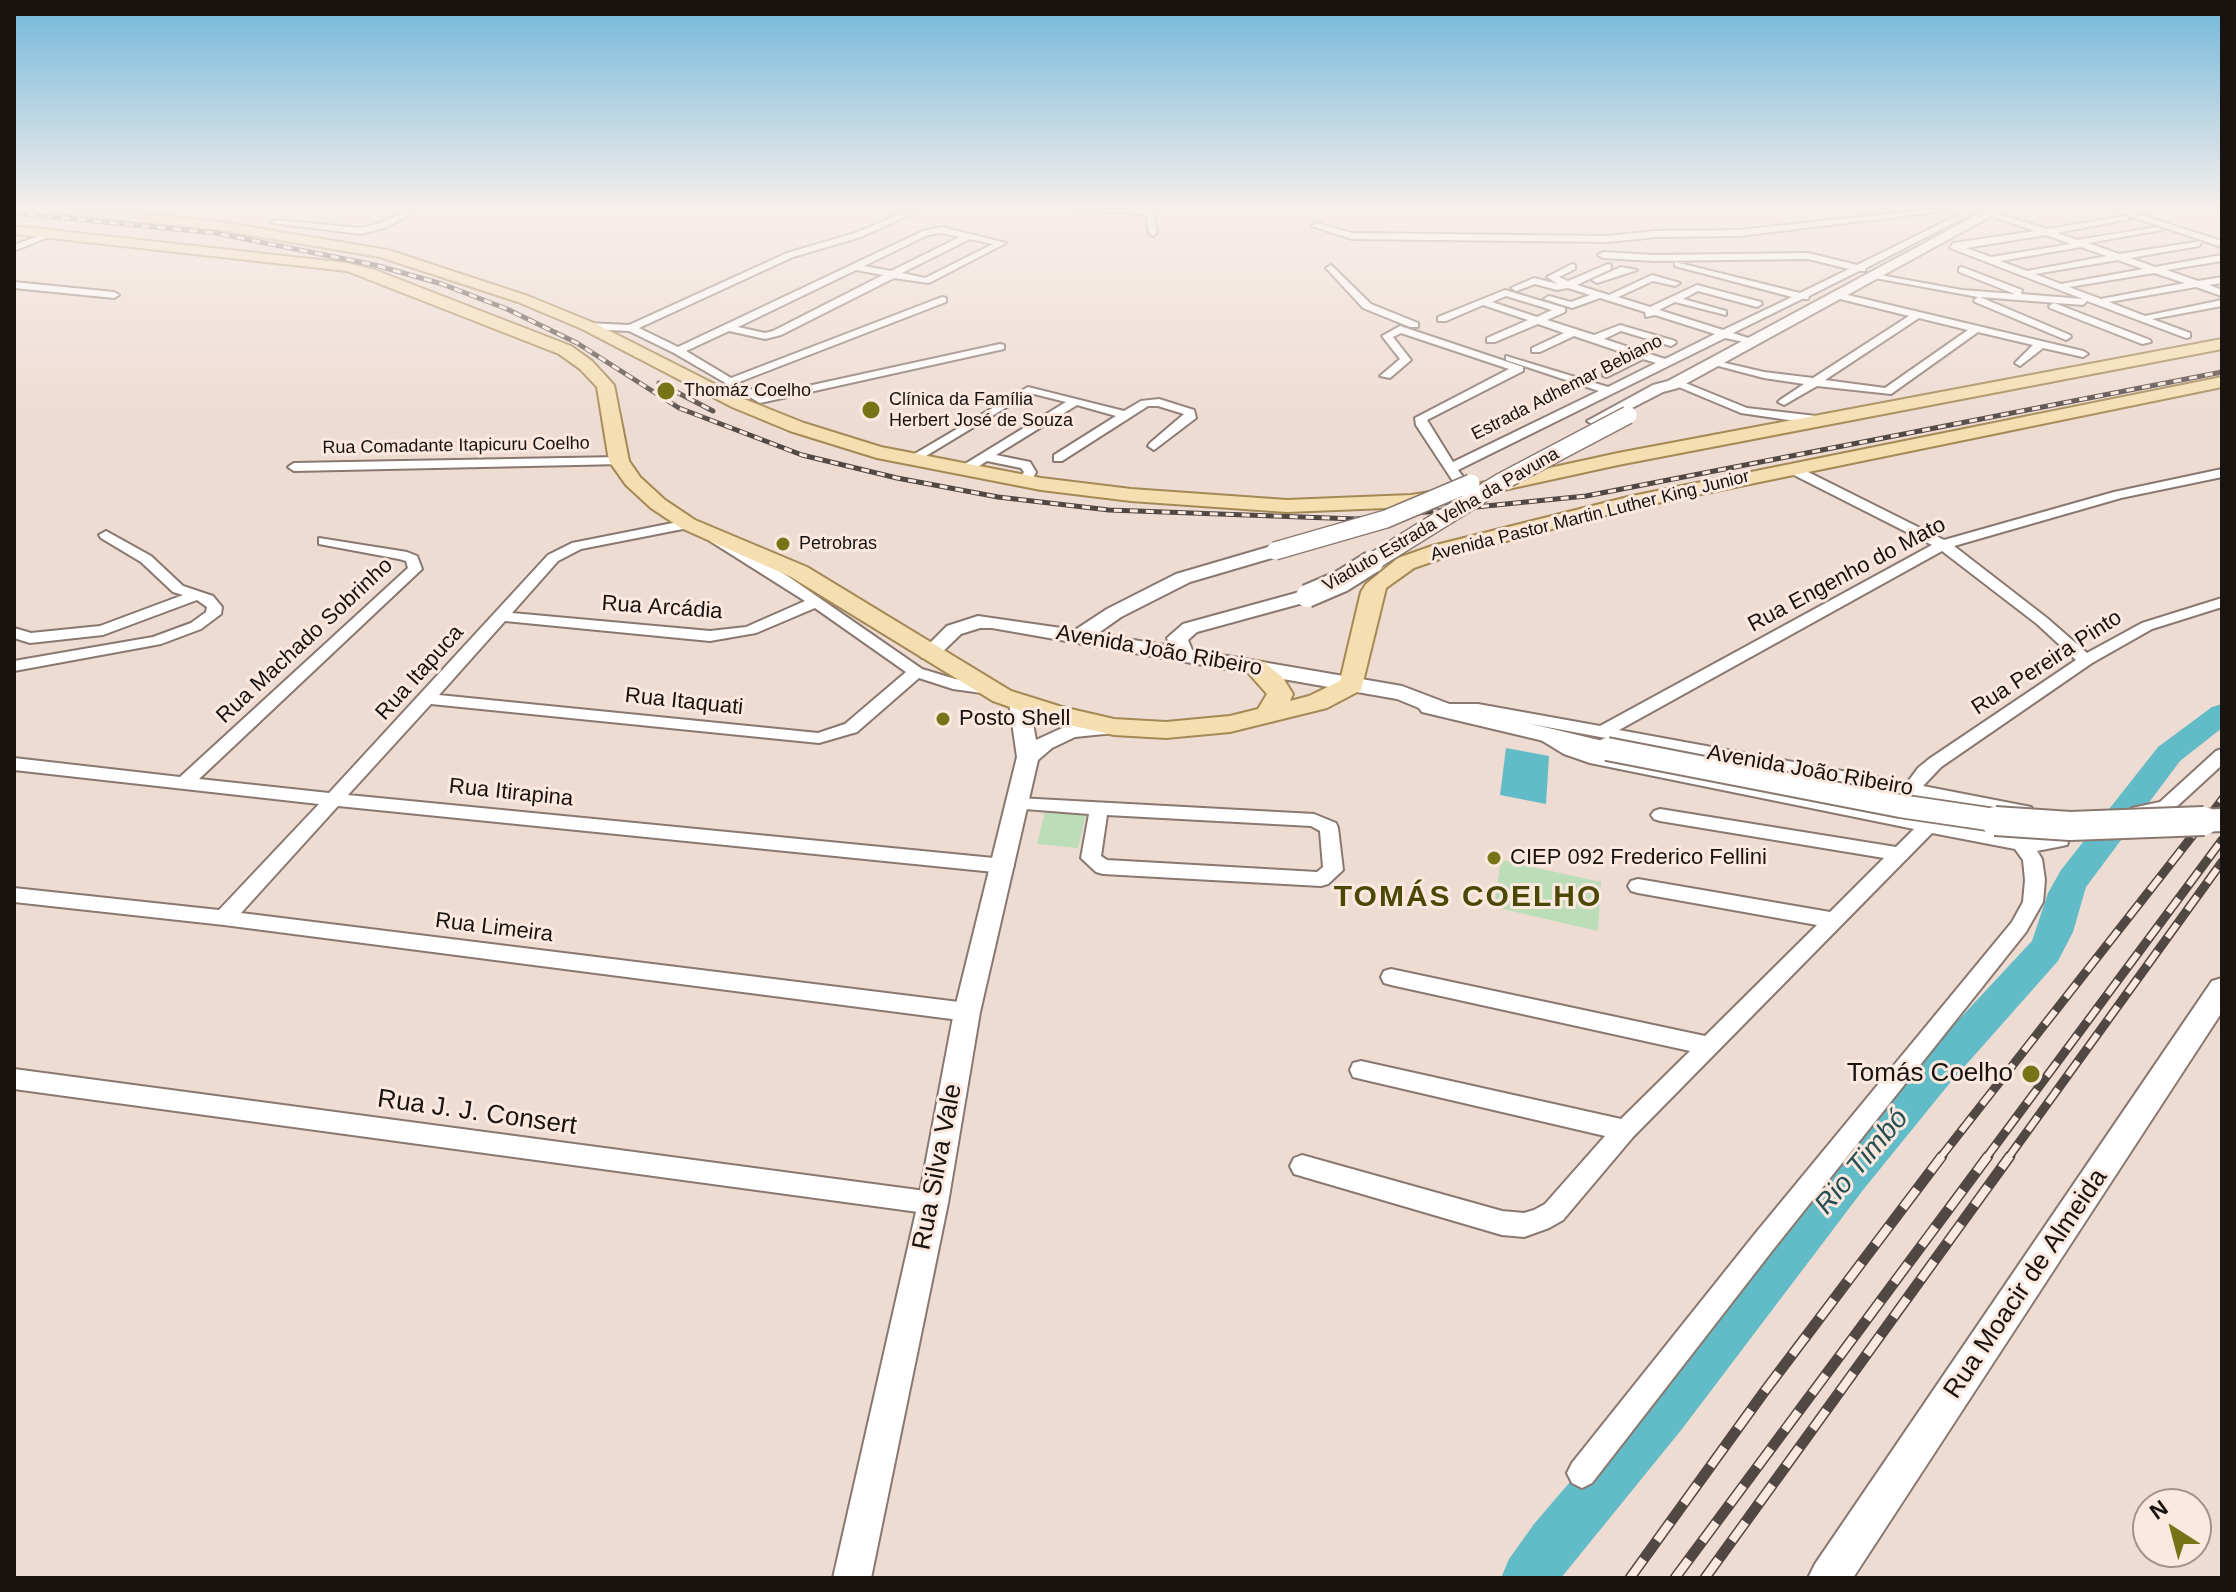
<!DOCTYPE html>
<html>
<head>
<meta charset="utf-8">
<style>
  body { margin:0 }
  #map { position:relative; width:2236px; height:1592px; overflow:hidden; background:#eedbd2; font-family:Arial,sans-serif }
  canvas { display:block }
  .frame { position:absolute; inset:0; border:16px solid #191310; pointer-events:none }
  .north { position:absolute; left:2132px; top:1488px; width:80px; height:80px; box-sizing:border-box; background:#fbe8df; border:2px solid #a1938c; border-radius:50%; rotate:324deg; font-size:22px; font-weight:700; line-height:32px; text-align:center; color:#191310 }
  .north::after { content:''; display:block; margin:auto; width:28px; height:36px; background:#787316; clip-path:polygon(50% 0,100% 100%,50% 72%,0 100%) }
</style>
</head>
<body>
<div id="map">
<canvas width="2236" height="1592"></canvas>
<div class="frame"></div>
<div class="north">N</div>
</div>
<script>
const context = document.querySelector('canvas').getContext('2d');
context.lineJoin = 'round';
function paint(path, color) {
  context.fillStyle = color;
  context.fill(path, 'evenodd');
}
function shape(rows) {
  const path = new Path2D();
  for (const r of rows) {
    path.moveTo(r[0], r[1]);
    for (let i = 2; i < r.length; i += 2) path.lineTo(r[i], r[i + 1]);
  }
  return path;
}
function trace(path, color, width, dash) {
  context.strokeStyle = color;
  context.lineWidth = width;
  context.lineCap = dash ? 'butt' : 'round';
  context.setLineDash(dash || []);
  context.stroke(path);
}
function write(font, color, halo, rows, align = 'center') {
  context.font = font + ' Arial,sans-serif';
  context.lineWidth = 6;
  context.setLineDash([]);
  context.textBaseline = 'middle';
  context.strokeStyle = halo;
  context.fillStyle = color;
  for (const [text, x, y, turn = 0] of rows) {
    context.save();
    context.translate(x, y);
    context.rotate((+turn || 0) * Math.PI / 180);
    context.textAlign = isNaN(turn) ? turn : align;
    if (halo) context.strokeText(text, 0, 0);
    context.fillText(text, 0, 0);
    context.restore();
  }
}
paint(shape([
  [1045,811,1086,815,1078,848,1037,844],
  [1501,860,1601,882,1598,931,1494,907]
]), '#bbddb7');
paint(shape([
  [1506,748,1549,756,1546,804,1500,795]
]), '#62bcc8');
paint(shape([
  [2222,704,2222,728,2180,761,2086,887,2073,932,2058,961,1949,1084,1863,1190,1682,1429,1561,1578,1501,1578,1509,1559,1534,1524,1646,1393,1833,1162,1921,1060,2032,941,2048,893,2061,870,2158,747,2212,707,2222,704]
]), '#62bcc8');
const minor = shape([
  [406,210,417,210,387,227,361,234,272,223,276,220,361,228,381,223,406,210],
  [909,210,920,210,861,237,793,257,639,328,678,347,923,231,942,227,1006,243,929,283,894,278,781,335,765,339,729,331,686,351,731,378,942,297,946,298,946,302,739,382,762,396,1000,344,1004,345,1004,349,760,403,674,353,629,331,588,329,583,326,588,323,629,325,787,253,855,233,909,210],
  [942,233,960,237,891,271,864,266,928,235,942,233],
  [970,239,993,244,925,278,902,273,970,239],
  [856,270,883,275,773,331,765,333,738,327,856,270],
  [1071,210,1153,210,1157,233,1153,236,1149,233,1146,214,1071,210],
  [1925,210,1954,210,1739,236,1656,237,1608,242,1352,239,1312,226,1316,223,1352,233,1608,236,1656,231,1739,230,1925,210],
  [1986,210,2047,229,2125,216,2129,219,2057,233,2077,240,2158,227,2162,230,2088,243,2119,254,2202,241,2199,246,2130,258,2155,267,2222,255,2222,261,2166,270,2198,281,2222,277,2222,283,2209,285,2222,290,2222,296,2196,287,2109,302,2145,316,2222,300,2222,306,2152,319,2190,333,2190,337,2186,338,2087,301,2083,305,1980,297,2070,335,2071,337,2066,340,1975,302,1974,300,1978,297,1864,276,1869,273,1962,290,2015,294,1959,272,1959,268,1962,267,2022,290,2021,294,2083,299,1950,248,1953,243,2035,231,1986,214,1986,210],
  [2046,235,2071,244,1991,257,1966,248,2046,235],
  [2081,247,2107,256,2027,271,2000,261,2081,247],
  [2118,260,2143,269,2061,284,2035,274,2118,260],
  [2154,273,2185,283,2101,299,2069,287,2154,273],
  [2112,210,2125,210,2222,241,2222,247,2112,210],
  [1956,216,1963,218,1866,268,1865,271,1859,271,1809,296,1808,299,1802,299,1733,333,1754,340,1754,344,1725,338,1458,470,1474,492,1472,495,1462,495,1416,425,1415,418,1509,369,1401,333,1393,337,1411,360,1390,378,1380,376,1400,359,1382,336,1400,326,1523,367,1523,371,1427,420,1453,462,1599,391,1506,360,1506,356,1608,387,1656,363,1643,359,1607,377,1603,376,1603,372,1633,356,1574,336,1540,352,1532,352,1532,348,1564,333,1538,324,1495,342,1487,342,1487,338,1528,320,1483,305,1446,321,1438,321,1438,317,1505,290,1565,308,1565,312,1547,320,1594,335,1620,325,1675,341,1676,343,1671,346,1621,331,1604,339,1665,359,1715,334,1655,315,1646,317,1645,312,1600,298,1572,308,1544,299,1549,296,1571,302,1590,295,1568,288,1557,290,1535,284,1516,291,1511,288,1534,278,1558,284,1547,277,1572,264,1575,265,1575,269,1559,277,1568,281,1608,264,1611,265,1611,269,1577,285,1609,295,1652,275,1680,283,1675,286,1653,281,1618,297,1650,307,1697,285,1761,302,1762,304,1757,307,1698,291,1683,299,1726,311,1726,315,1675,302,1659,310,1723,330,1792,297,1675,266,1675,262,1800,293,1849,269,1808,259,1654,261,1603,258,1598,255,1603,252,1654,255,1808,253,1857,265,1956,216],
  [1506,296,1552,310,1537,317,1492,302,1506,296],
  [49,232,56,234,14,251,14,245,49,232],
  [1331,265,1371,304,1418,323,1418,327,1410,327,1363,308,1328,270,1326,268,1331,265],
  [1621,267,1637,270,1597,283,1592,280,1621,267],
  [14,282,114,292,119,295,114,298,14,288,14,282],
  [1835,292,2083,351,2088,354,2083,357,2043,348,2020,366,2015,363,2033,345,1978,332,1891,394,1817,386,1784,405,1778,402,1780,400,1804,384,1764,378,1707,363,1712,360,1764,372,1813,378,1909,316,1832,297,1832,293,1835,292],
  [1919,318,1968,330,1885,388,1825,380,1919,318],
  [2054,303,2150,340,2151,342,2142,344,2050,308,2049,306,2054,303],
  [1678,380,1747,408,1816,416,1822,420,1816,424,1741,413,1674,385,1672,383,1678,380],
  [1028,387,1124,411,1141,401,1159,399,1194,410,1196,418,1154,450,1148,446,1150,443,1184,414,1158,406,1148,406,1062,461,1054,461,1054,455,1116,416,1077,405,996,455,1030,462,1036,472,1030,484,1019,481,1024,472,1021,468,987,461,968,473,960,473,960,467,1066,402,1030,393,916,462,906,459,1028,387],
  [619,457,623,458,623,464,294,471,288,467,294,463,619,457],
  [1788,466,1796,466,1944,540,2114,492,2222,469,2222,477,2121,498,1954,546,2047,618,2087,653,2142,623,2222,598,2222,607,2152,629,2092,663,1941,767,1923,786,2031,807,2034,811,2031,815,2025,817,1478,714,1442,713,1440,709,1448,704,1478,704,1600,726,1932,545,1788,472,1788,466],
  [1942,551,2037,624,2076,660,1929,759,1918,768,1907,783,1619,730,1942,551],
  [688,520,693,521,693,527,581,549,558,561,512,613,710,631,746,627,805,601,710,541,710,535,715,534,789,577,922,669,955,679,995,686,997,689,989,694,953,689,919,678,857,732,819,743,431,704,348,795,1004,859,1011,861,1014,866,1011,871,1004,873,338,806,241,913,967,1003,975,1006,978,1012,975,1018,967,1021,224,925,14,902,14,888,219,910,319,804,14,770,14,758,180,777,408,568,406,561,399,559,319,544,319,538,407,552,417,556,422,569,199,779,329,793,548,555,572,543,688,520],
  [815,608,906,672,845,724,818,733,439,695,505,621,710,641,756,633,815,608],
  [106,531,151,556,183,586,213,596,222,607,221,614,201,629,161,644,14,671,14,661,153,637,191,623,206,612,207,607,197,600,103,635,30,643,14,638,14,628,31,633,100,626,183,595,173,592,141,562,101,538,99,535,106,531],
  [1547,731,1599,754,1999,833,2039,838,2052,835,2054,831,2046,819,2055,813,2061,815,2072,830,2067,845,2037,851,2042,859,2045,880,2043,902,2026,932,1772,1251,1592,1483,1582,1488,1572,1483,1567,1473,1572,1463,1754,1235,2012,922,2023,902,2025,880,2023,860,2015,849,1932,833,1633,1137,1563,1220,1549,1228,1524,1237,1502,1235,1294,1174,1290,1166,1294,1158,1302,1155,1502,1211,1524,1213,1534,1210,1545,1204,1605,1136,1361,1079,1353,1077,1350,1070,1353,1063,1361,1061,1621,1119,1690,1051,1391,985,1384,983,1381,977,1384,971,1391,969,1705,1036,1817,925,1638,893,1631,891,1628,886,1631,881,1638,879,1830,912,1884,858,1660,821,1654,819,1651,815,1654,811,1660,809,1896,847,1914,829,1590,763,1564,754,1541,740,1538,736,1541,732,1547,731],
  [2222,749,2222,765,2172,811,2138,818,2132,816,2129,812,2132,808,2160,802,2216,751,2222,749],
  [1018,798,1314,814,1336,823,1338,828,1343,870,1328,884,1321,886,1103,874,1096,872,1081,858,1089,814,1012,808,1009,804,1012,800,1018,798],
  [1107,815,1311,826,1320,831,1323,867,1317,872,1107,860,1101,856,1107,815],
  [14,1069,933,1192,942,1195,945,1203,942,1211,933,1214,14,1089,14,1069]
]);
const tertiary = shape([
  [1019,696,1029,702,1036,740,1071,724,1114,721,1124,727,1114,733,1075,737,1052,748,1038,760,980,1012,948,1203,871,1578,833,1578,918,1203,954,1012,1017,757,1009,702,1019,696]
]);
const secondary = shape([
  [1986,210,2002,210,1678,388,1663,392,1601,424,1595,426,1587,421,1653,385,1668,381,1986,210],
  [1275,545,1282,547,1284,551,1282,555,1190,582,1121,617,1097,634,1170,646,1167,638,1183,624,1307,590,1317,596,1314,600,1197,632,1188,640,1192,650,1402,686,1452,705,1607,742,1615,744,1618,749,1615,754,1607,756,1422,712,1419,708,1397,699,992,628,980,628,961,634,936,658,922,658,919,654,947,626,978,616,1075,630,1107,609,1176,574,1275,545],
  [2222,978,2222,1012,1853,1578,1808,1578,1815,1564,2212,981,2222,978]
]);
const primary = shape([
  [60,210,106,210,220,222,388,250,528,296,594,323,744,399,804,423,881,447,1041,478,1131,489,1287,500,1411,495,1467,486,1618,453,2222,339,2222,349,1618,465,1467,498,1411,507,1287,512,1131,501,1041,490,877,458,790,431,732,407,582,329,518,302,380,257,220,230,66,214,60,210],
  [14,226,347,263,375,270,571,346,592,361,614,385,629,461,640,477,665,500,695,520,807,567,1011,691,1062,707,1114,719,1166,722,1230,716,1258,709,1267,694,1244,668,1247,663,1256,661,1265,663,1283,678,1293,694,1290,701,1309,696,1340,681,1361,592,1366,584,1398,558,1432,546,1632,496,2222,377,2222,387,1633,508,1448,556,1414,568,1386,588,1361,690,1327,708,1230,732,1166,738,1114,735,1047,720,993,701,791,577,681,528,651,508,626,485,609,461,597,387,580,369,559,354,347,271,14,234,14,226]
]);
trace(minor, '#897870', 4);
trace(tertiary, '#897870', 4);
trace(secondary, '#897870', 4);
trace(primary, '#a48956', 4);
paint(minor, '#fff');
paint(tertiary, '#fff');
paint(secondary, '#fff');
paint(primary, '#f5deb0');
const railFar3 = shape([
  [14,213,215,233,375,265,442,284,507,309,577,343,679,408,802,455,897,478,998,497,1109,510,1356,519,1586,496,2222,372],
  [659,383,713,411]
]);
const railFar2 = shape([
  [2203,823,2222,798]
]);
const railFar1 = shape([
  [1940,1158,2204,821],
  [1986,1158,2222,840],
  [2008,1158,2222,862]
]);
const rail = shape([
  [1630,1578,1764,1392,1942,1156],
  [1675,1578,1988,1156],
  [1705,1578,2010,1156]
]);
trace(railFar3, '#514743', 5);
trace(railFar2, '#514743', 7);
trace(railFar1, '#514743', 9);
trace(rail, '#514743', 11);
trace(railFar3, '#fbe8df', 3, [8]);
trace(railFar2, '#fbe8df', 4, [13]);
trace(railFar1, '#fbe8df', 6, [17]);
trace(rail, '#fbe8df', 8, [23]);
const secondaryBridgeFar2 = shape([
  [1275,551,1386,519,1471,483],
  [1369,564,1501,482,1628,415]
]);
const secondaryBridgeFar1 = shape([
  [1307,596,1342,581,1372,562],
  [1607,749,1900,806,2015,823],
  [2153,823,2222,820]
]);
const secondaryBridge = shape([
  [1995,821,2070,826,2204,821]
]);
trace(secondaryBridgeFar2, '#897870', 20, []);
trace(secondaryBridgeFar1, '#897870', 26, []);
trace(secondaryBridge, '#897870', 32, []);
trace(secondaryBridgeFar2, '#fff', 17);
trace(secondaryBridgeFar1, '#fff', 22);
trace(secondaryBridge, '#fff', 28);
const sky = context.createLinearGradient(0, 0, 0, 433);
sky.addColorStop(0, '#72b7db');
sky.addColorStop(0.48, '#f7efeb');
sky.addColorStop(1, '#f7efeb00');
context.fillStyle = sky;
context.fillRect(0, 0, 2236, 433);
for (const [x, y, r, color] of [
  [666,391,10,"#787316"],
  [871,410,10,"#787316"],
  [783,544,8,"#787316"],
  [943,719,8,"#787316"],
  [1494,858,8,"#787316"],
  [2031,1074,10,"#787316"]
]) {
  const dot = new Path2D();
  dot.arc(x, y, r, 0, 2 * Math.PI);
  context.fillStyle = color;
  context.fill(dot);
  trace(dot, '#fbe8df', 3);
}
write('18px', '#191310', '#fbe8df', [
  ["Estrada Adhemar Bebiano",1567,388,-27],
  ["Rua Comadante Itapicuru Coelho",456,446,-1],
  ["Avenida Pastor Martin Luther King Junior",1590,516,-14],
  ["Viaduto Estrada Velha da Pavuna",1441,520,-30]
]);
write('18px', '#191310', '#fbe8df', [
  ["Thomáz Coelho",684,391],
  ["Clínica da Família",889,400],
  ["Herbert José de Souza",889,421],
  ["Petrobras",799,544]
], 'left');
write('22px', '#191310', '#fbe8df', [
  ["Rua Engenho do Mato",1847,575,-28],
  ["Rua Arcádia",662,608,4],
  ["Rua Machado Sobrinho",305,641,-43],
  ["Avenida João Ribeiro",1159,651,10],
  ["Rua Pereira Pinto",2047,663,-33],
  ["Rua Itapuca",420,673,-48],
  ["Rua Itaquati",684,702,6],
  ["Avenida João Ribeiro",1810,771,10],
  ["Rua Itirapina",511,793,6],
  ["Rua Limeira",494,928,7]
]);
write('22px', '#191310', '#fbe8df', [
  ["Posto Shell",959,719],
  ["CIEP 092 Frederico Fellini",1510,858]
], 'left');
write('26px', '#191310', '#fbe8df', [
  ["Tomás Coelho",2013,1074]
], 'right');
write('26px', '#191310', '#fbe8df', [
  ["Rua J. J. Consert",477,1113,8],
  ["Rua Silva Vale",938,1167,-79],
  ["Rua Moacir de Almeida",2026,1284,-56]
]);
write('italic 28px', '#264f54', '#fbe8df', [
  ["Rio Timbó",1862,1162,-50]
]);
context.letterSpacing = '2px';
write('bold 30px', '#4b4806', '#fbe8df', [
  ["TOMÁS COELHO",1468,898]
]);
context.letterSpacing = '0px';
</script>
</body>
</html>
